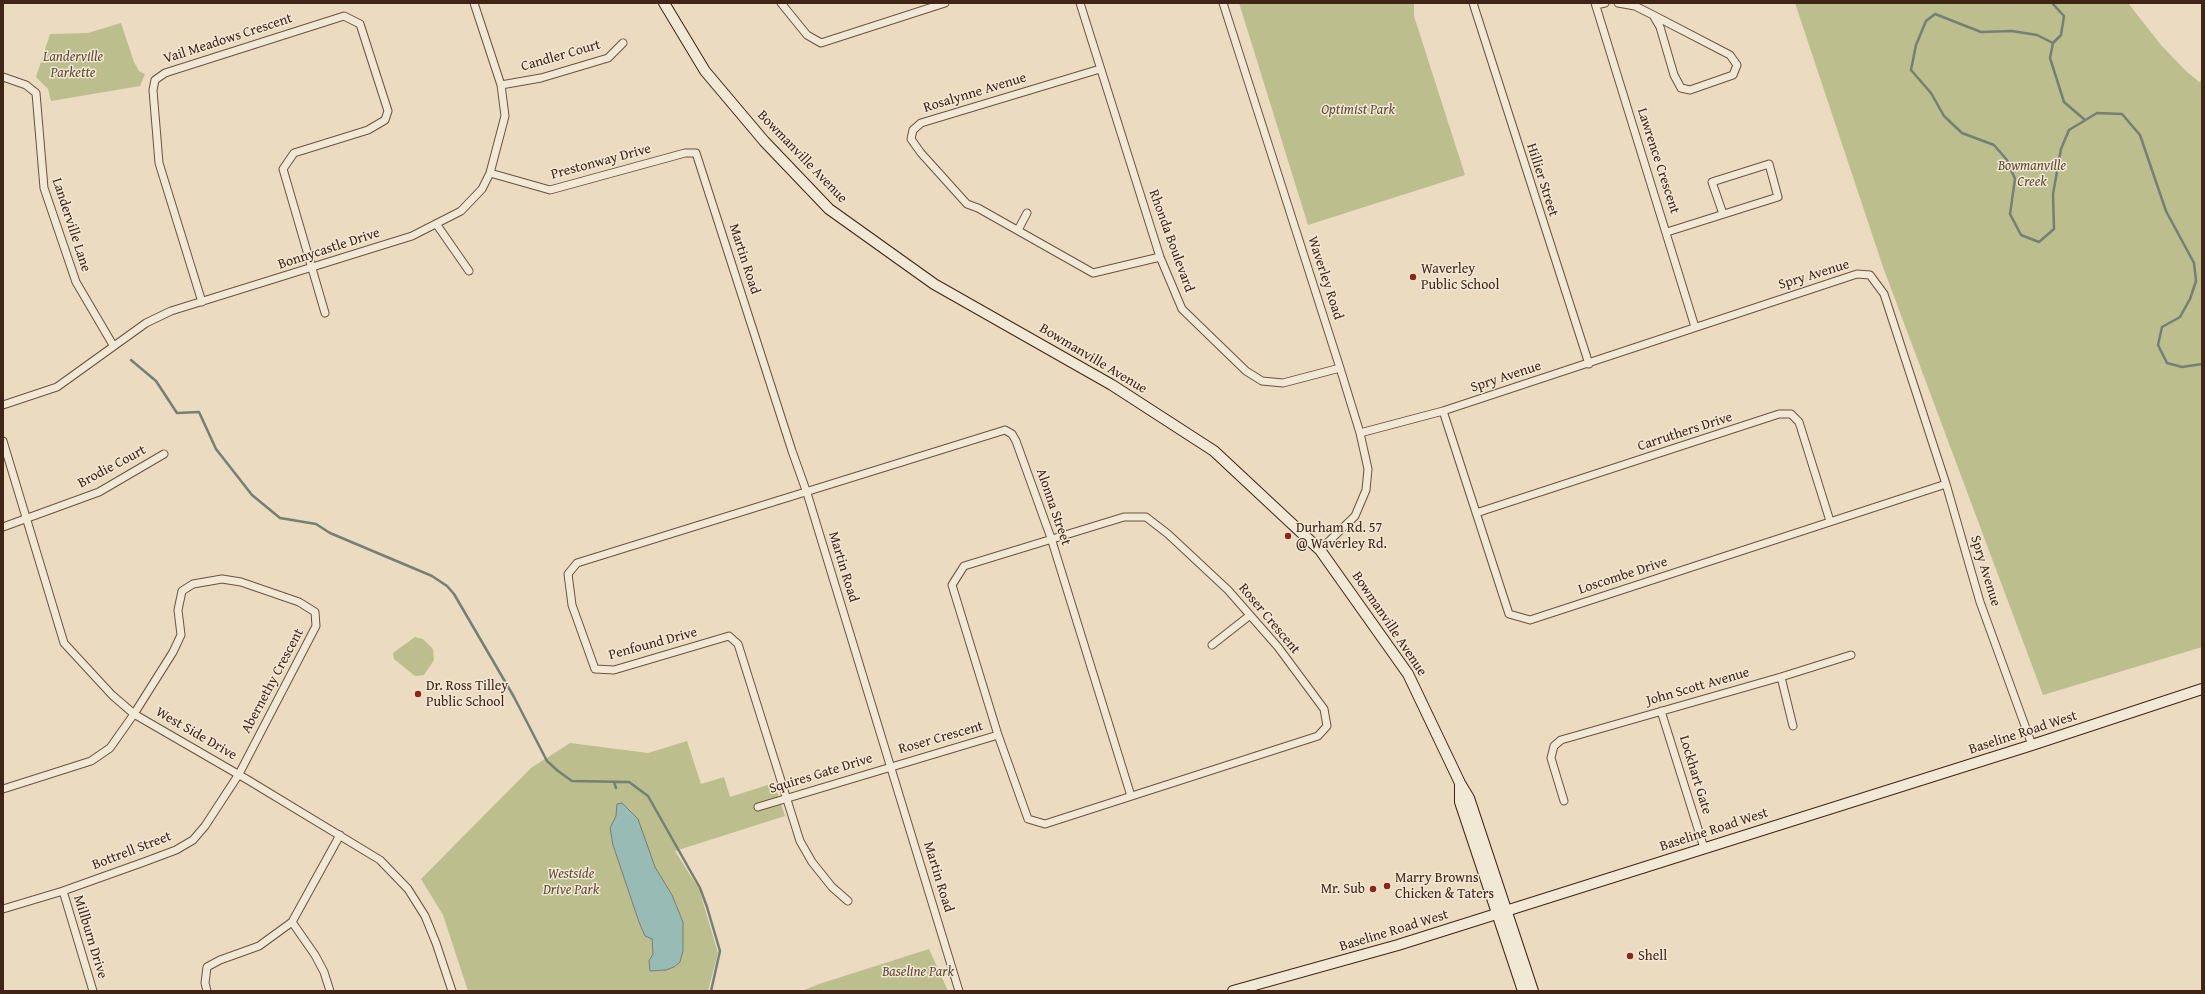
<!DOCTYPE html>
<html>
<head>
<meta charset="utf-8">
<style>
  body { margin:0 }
  #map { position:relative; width:2205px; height:994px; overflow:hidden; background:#ebdbc0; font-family:"Gentium Book Plus",serif }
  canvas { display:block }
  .frame { position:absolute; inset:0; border:4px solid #402415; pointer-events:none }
</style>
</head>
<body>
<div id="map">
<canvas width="2205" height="994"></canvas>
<div class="frame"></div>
</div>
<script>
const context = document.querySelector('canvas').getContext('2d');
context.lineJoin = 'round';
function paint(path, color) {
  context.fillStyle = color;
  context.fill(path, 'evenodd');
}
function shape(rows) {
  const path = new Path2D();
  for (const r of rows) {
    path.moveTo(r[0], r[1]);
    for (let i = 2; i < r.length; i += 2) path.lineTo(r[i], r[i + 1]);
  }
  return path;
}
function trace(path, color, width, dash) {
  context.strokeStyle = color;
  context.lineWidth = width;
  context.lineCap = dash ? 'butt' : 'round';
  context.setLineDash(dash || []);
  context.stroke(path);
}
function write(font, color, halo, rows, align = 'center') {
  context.font = font + ' "Gentium Book Plus",serif';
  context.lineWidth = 3;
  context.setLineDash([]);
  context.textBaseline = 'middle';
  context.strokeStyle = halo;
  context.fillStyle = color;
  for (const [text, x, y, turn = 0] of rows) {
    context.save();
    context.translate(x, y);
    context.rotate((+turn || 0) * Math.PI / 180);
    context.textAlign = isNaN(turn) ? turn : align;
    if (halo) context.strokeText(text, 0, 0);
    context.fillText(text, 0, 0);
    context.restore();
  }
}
paint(shape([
  [1239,3,1414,3,1414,16,1465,175,1308,225],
  [1795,3,2128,3,2161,45,2185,70,2199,82,2202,80,2202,647,2043,695,1883,267],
  [121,23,134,62,139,71,145,74,140,86,51,101,48,89,36,77,50,34,88,33],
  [415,637,423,639,433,649,434,660,424,675,415,676,394,659,393,653],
  [687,741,701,784,724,777,730,797,774,783,785,816,675,851,699,889,718,953,708,991,468,991,443,915,421,879,531,768,570,743,648,753],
  [929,949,948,991,802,991,819,984]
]), '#bdbe8e');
const water = shape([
  [622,803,638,819,655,867,672,895,683,922,683,951,680,962,674,967,666,970,650,971,649,961,653,954,652,939,645,936,639,922,613,845,610,828,616,816,617,804,622,803]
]);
paint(water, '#98bbb5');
trace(water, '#757f75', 1);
trace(shape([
  [2052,3,2064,16,2061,35,2053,43,2037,35,2012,31,1981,32,1935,14,1926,21,1916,45,1911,70,1931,93,1944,116,1962,133,1994,145,2007,160,2015,179,2010,214,2021,235,2039,242,2054,229,2053,194,2061,149,2069,130,2097,113,2122,114,2140,135,2166,211,2194,263,2196,281,2190,299,2180,317,2162,327,2158,345,2167,363,2182,367,2202,364],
  [2053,43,2050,58,2064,102,2085,120],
  [131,360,156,381,177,413,199,412,216,449,252,495,280,518,316,524,330,533,432,576,447,586,454,594,514,697,547,761,558,771,572,781,629,782,648,796,700,888,707,907,720,951,711,991],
  [614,782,616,788]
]), '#757f75', 2.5);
const street = shape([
  [781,3,807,35,821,43,945,3],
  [1080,3,1160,257,1182,309,1246,371,1262,381,1283,383,1340,368],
  [1223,3,1340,368,1360,433,1368,469,1366,490,1355,516,1320,550],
  [1473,3,1589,364],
  [1595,3,1695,327],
  [1618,3,1635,6,1653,15,1730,55,1737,65,1733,75,1690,90,1681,88,1674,75,1660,27,1653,15],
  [1596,5,1605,3],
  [1100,69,921,123,913,130,911,139,921,153,967,204,978,208,1093,273,1160,257],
  [3,77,26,85,36,93,44,188,76,282,113,345],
  [501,85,541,78,608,58,623,43],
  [490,173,550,190,685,153,696,153,792,451,807,493,959,991],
  [437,225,469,271],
  [1018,230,1027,213],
  [1667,232,1778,197,1769,164,1712,182,1723,214],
  [202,302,159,163,153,90,155,80,165,73,344,16,360,24,388,111,385,120,368,130,294,153,283,169,325,313],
  [3,405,57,387,146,323,171,311,412,236,461,211,482,189,490,173,505,116,501,85,474,3],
  [1443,411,1509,614,1530,620,1946,484],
  [1360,433,1443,411,1857,274,1870,275,1884,294,1946,484,1980,602,2032,745],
  [3,441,64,643,112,695,134,714,248,780,380,860,408,889,425,916,436,943,452,991],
  [1476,513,1779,414,1791,414,1799,422,1830,521],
  [1124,517,1146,517,1168,534,1228,590,1278,647,1324,709,1327,726,1318,736,1045,824,1028,819,998,735,952,585,964,566,1124,517],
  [3,527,99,492,164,454],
  [1212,645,1249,616],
  [1781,677,1793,726],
  [1661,711,1704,848],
  [3,789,91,761,110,748,134,714,173,652,181,635,178,610,182,591,193,584,222,579,241,582,299,602,315,612,316,626,239,774,205,826,193,840,176,850,144,862,63,891,3,909],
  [1564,801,1551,758,1554,746,1561,740,1781,677,1851,655],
  [758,807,998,735],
  [63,891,93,991],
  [848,901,832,887,812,862,800,841,738,644,729,636,614,670,595,669,572,605,568,574,577,563,1005,430,1012,434,1016,441,1051,538,1131,796],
  [292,922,315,955,324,972,330,991],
  [207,991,205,983,207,967,220,960,259,946,292,922,340,835]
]);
const secondary = shape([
  [664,3,705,71,764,141,829,209,934,284,1112,385,1214,451,1320,550,1408,674,1460,783,1469,798,1533,991],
  [1460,783,1460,802,1523,991],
  [1233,991,1398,945,2032,745,2202,689]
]);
trace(street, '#6b5240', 9);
trace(secondary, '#402415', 12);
trace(street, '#f2e8d6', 7);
trace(secondary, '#f2e8d6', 10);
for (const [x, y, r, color] of [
  [1413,277,4,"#8f2418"],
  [1288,536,4,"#8f2418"],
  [418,694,4,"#8f2418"],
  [1387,886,4,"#8f2418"],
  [1373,889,4,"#8f2418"],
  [1630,956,4,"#8f2418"]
]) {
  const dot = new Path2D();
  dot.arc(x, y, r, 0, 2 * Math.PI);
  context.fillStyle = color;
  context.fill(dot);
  trace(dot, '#f2e8d6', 1.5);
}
write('14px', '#402415', '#f2e8d6', [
  ["Vail Meadows Crescent",228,39,-18],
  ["Candler Court",561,56,-16],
  ["Rosalynne Avenue",975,93,-17],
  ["Bowmanville Avenue",802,157,46],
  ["Lawrence Crescent",1658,161,72],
  ["Prestonway Drive",601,162,-15],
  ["Hillier Street",1542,180,72],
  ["Landerville Lane",71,225,72],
  ["Rhonda Boulevard",1171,241,70],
  ["Bonnycastle Drive",329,249,-18],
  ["Martin Road",744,259,72],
  ["Spry Avenue",1814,275,-17],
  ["Waverley Road",1325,278,72],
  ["Bowmanville Avenue",1093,359,31],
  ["Spry Avenue",1506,377,-18],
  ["Carruthers Drive",1685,432,-18],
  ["Brodie Court",112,467,-28],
  ["Alonna Street",1053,507,71],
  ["Martin Road",843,567,73],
  ["Spry Avenue",1985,571,73],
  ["Loscombe Drive",1623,576,-18],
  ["Roser Crescent",1269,619,50],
  ["Bowmanville Avenue",1389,624,56],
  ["Penfound Drive",653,644,-15],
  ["Abernethy Crescent",273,681,-62],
  ["John Scott Avenue",1698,687,-16],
  ["Baseline Road West",2023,733,-18],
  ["West Side Drive",196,734,30],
  ["Roser Crescent",941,738,-16],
  ["Squires Gate Drive",821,774,-17],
  ["Lockhart Gate",1695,775,73],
  ["Baseline Road West",1714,830,-18],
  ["Bottrell Street",132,851,-21],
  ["Martin Road",938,877,73],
  ["Baseline Road West",1394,931,-17],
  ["Millburn Drive",90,937,73]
]);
write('italic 14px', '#5f4a33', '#f2e8d6', [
  ["Landerville",73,57],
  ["Parkette",73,73],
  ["Optimist Park",1358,110],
  ["Bowmanville",2032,166],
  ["Creek",2032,182],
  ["Westside",571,874],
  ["Drive Park",571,890],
  ["Baseline Park",918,972]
]);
write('14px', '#402415', '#f2e8d6', [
  ["Waverley",1421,269],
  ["Public School",1421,285],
  ["Durham Rd. 57",1296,528],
  ["@ Waverley Rd.",1296,544],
  ["Dr. Ross Tilley",426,686],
  ["Public School",426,702],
  ["Marry Browns",1395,878],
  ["Chicken & Taters",1395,894],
  ["Mr. Sub",1365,889,"right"],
  ["Shell",1638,956]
], 'left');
</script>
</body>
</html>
